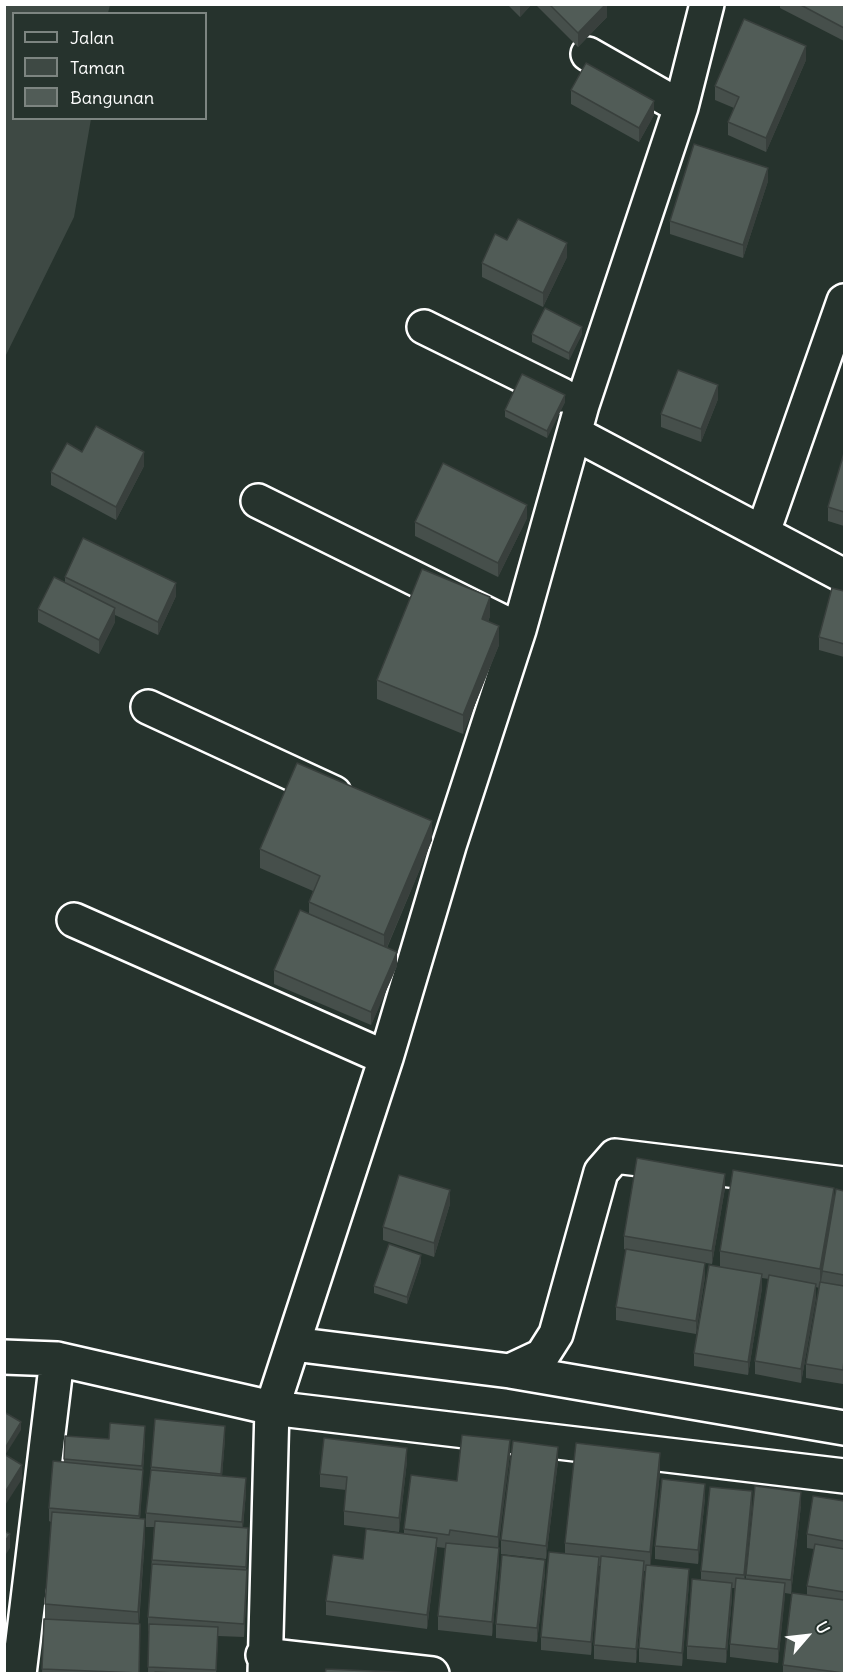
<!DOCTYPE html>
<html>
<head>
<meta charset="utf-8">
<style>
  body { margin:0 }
  #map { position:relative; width:849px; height:1678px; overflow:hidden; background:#26332d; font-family:Delius,sans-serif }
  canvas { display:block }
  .frame { position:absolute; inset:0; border:6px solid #fff; pointer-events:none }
  .legend { position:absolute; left:12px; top:12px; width:195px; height:108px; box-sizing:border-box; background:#26332d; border:2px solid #7d8581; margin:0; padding:8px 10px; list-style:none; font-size:18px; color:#fff }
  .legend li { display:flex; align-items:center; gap:12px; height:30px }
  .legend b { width:30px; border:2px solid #7d8581 }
  .north { position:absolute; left:777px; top:1606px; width:60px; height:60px; -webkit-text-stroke:4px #26332d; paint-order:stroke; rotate:62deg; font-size:16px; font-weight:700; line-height:24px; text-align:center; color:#fff }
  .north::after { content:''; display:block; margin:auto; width:21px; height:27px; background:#fff; clip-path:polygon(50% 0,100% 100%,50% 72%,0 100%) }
</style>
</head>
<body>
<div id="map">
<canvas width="849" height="1678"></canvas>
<div class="frame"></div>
<ul class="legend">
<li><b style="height:8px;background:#26332d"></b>Jalan</li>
<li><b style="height:16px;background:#3e4944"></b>Taman</li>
<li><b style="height:16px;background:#515c57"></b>Bangunan</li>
</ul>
<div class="north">U</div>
</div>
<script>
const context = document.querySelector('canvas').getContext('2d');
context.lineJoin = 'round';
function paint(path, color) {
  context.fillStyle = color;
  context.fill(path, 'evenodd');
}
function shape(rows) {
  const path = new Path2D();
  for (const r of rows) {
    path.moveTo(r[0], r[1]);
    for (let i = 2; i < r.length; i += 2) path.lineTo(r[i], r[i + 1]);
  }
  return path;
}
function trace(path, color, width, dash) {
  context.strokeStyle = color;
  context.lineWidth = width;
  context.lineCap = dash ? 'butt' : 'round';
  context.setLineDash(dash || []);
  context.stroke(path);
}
paint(shape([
  [5,4,110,5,108,13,14,14,14,118,91,119,74,217,5,357]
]), '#3e4944');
const minor = shape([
  [588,54,681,107],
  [424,327,562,395],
  [576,434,844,576],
  [258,501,519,630],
  [763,532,844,301],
  [148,707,334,793],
  [74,920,386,1058],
  [293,1344,510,1371,542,1356,556,1334,601,1172,615,1156,844,1184],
  [4,1357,57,1359,272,1408,844,1476],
  [510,1371,844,1428],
  [263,1655,432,1674],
  [19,1674,57,1359],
  [265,1674,272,1408,386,1058,449,846,519,630,582,405,681,107,707,4]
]);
trace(minor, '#fff', 38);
trace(minor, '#26332d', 33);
paint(shape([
  [507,4,532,4,520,17],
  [535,4,607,4,607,17,578,47],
  [780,4,844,4,844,41,780,8],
  [806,60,766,152,728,135,728,122,734,108,715,100,715,86],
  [571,90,654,115,639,142,571,104],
  [768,181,743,258,670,234,670,221],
  [567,257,543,307,482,277,482,263],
  [532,334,582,334,569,360,532,342],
  [718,399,701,442,661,427,661,414],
  [565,402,547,438,505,417,505,410],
  [844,453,844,526,828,521,828,507],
  [144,466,116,520,51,485,51,472],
  [527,518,498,577,415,536,415,522],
  [65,577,176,596,158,635,115,615,115,622,99,654,38,622,38,609,65,582],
  [844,591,844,657,819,650,819,637],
  [490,616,488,622,499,645,463,734,377,699,377,680],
  [432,840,387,948,397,966,371,1025,274,984,274,970,309,914,309,902,313,891,260,868,260,849],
  [725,1188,712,1264,650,1254,705,1277,696,1334,616,1320,616,1307,626,1250,624,1249,624,1236],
  [844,1191,844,1374,843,1384,806,1378,806,1364,819,1288,816,1287,816,1298,801,1383,755,1374,755,1361,769,1279,762,1278,762,1288,748,1375,694,1366,694,1353,720,1267,720,1251,834,1204],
  [450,1204,434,1257,383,1240,383,1227],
  [421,1262,407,1304,374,1293,374,1286],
  [65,1436,109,1439,145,1440,140,1519,145,1538,139,1624,140,1637,139,1674,42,1674,44,1619,45,1619,45,1604,51,1522,49,1521,49,1508,64,1462],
  [225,1439,222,1476,246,1492,243,1527,248,1541,246,1570,247,1584,244,1637,218,1636,216,1674,148,1674,149,1631,148,1631,148,1617,154,1527,146,1527,146,1513,151,1467],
  [510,1454,498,1548,499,1562,492,1636,438,1630,438,1616,445,1548,437,1547,427,1629,326,1615,326,1601,363,1559,404,1534,404,1529,457,1481],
  [407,1461,399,1532,344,1525,344,1511,346,1490,320,1487,320,1474],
  [558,1461,546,1559,501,1554,501,1540],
  [660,1472,650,1566,689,1583,682,1666,639,1662,639,1648,646,1571,644,1571,636,1663,594,1659,594,1645,600,1566,599,1566,591,1655,541,1650,541,1637,565,1554,565,1543],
  [705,1498,698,1564,655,1559,655,1546],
  [844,1501,844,1674,783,1674,783,1665,807,1595,807,1586,814,1549,807,1548,807,1534],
  [752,1505,745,1579,746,1579,746,1575,801,1505,791,1594,785,1593,778,1663,730,1657,730,1644,735,1588,732,1588,732,1597,726,1663,687,1659,687,1646,701,1580,701,1571],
  [545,1573,537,1642,496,1638,496,1624]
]), '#464f4b');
paint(shape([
  [520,4,532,4,520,17],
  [606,4,607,4,607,17,578,47,578,33],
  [806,46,806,60,766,152,766,138],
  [654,101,654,115,639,142,639,128],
  [768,168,768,181,743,258,743,245],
  [567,243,567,257,543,307,543,293],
  [582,327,582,334,569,360,569,353],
  [718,385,718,399,701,442,701,429],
  [565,395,565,402,547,438,547,431],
  [144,452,144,466,116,520,116,507],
  [527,505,527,518,498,577,498,563],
  [176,583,176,596,158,635,158,622],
  [490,597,490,616,482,638,482,619],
  [115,608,115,622,99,654,99,640],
  [499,626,499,645,463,734,463,715],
  [432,821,432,840,384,954,384,935],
  [397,952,397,966,371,1025,371,1012],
  [725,1174,725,1188,712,1264,712,1251],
  [834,1188,834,1206,820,1288,820,1269],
  [450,1190,450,1204,434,1257,434,1243],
  [421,1255,421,1262,407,1304,407,1297],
  [705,1263,705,1277,696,1334,696,1321],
  [762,1274,762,1288,748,1375,748,1362],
  [816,1284,816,1298,801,1383,801,1369],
  [844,1360,844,1374,843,1384,843,1370],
  [21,1422,21,1430,4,1457,4,1450],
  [145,1426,145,1440,142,1480,142,1466],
  [225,1426,225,1439,221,1488,221,1474],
  [510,1440,510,1454,498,1551,498,1537],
  [558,1447,558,1461,546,1559,546,1546],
  [407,1448,407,1461,399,1532,399,1518],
  [660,1453,660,1472,650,1571,650,1552],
  [22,1465,22,1479,4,1507,4,1494],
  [143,1470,143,1483,139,1530,139,1516],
  [246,1478,246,1492,242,1535,242,1522],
  [705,1484,705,1498,698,1564,698,1550],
  [752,1491,752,1505,744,1589,744,1575],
  [801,1492,801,1505,791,1594,791,1580],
  [145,1519,145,1538,138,1631,138,1612],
  [10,1534,10,1548,4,1557,4,1543],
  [437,1538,437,1552,427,1629,427,1615],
  [499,1548,499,1562,492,1636,492,1622],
  [599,1557,599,1571,591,1655,591,1642],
  [545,1560,545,1573,537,1642,537,1628],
  [644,1561,644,1574,636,1663,636,1649],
  [689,1569,689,1583,682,1666,682,1653],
  [247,1570,247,1584,244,1637,244,1624],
  [732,1583,732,1597,726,1663,726,1649],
  [785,1583,785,1597,778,1663,778,1649]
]), '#39403d');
const building = shape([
  [549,4,606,4,578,33,549,4],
  [799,4,844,4,844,28,799,4],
  [744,19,806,46,766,138,728,122,739,97,715,86,744,19],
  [586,63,654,101,639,128,571,90,586,63],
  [694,144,768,168,743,245,670,221,694,144],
  [518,219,567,243,543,293,482,263,495,234,507,240,518,219],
  [545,308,582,327,569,353,532,334,545,308],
  [678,370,718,385,701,429,661,414,678,370],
  [522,374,565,395,547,431,505,410,522,374],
  [96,426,144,452,116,507,51,472,67,443,82,452,96,426],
  [844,453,844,512,828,507,844,453],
  [443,463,527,505,498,563,415,522,443,463],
  [83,538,176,583,158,622,65,577,83,538],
  [422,569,490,597,482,619,499,626,463,715,377,680,422,569],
  [54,577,115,608,99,640,38,609,54,577],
  [832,588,844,591,844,644,819,637,832,588],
  [297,763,432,821,384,935,309,902,320,876,260,849,297,763],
  [300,910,397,952,371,1012,274,970,300,910],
  [637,1158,725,1174,712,1251,624,1236,637,1158],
  [733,1170,834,1188,820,1269,720,1251,733,1170],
  [399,1175,450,1190,434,1243,383,1227,399,1175],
  [836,1189,844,1191,844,1275,822,1271,836,1189],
  [389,1244,421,1255,407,1297,374,1286,389,1244],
  [626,1249,705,1263,696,1321,616,1307,626,1249],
  [709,1265,762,1274,748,1362,694,1353,709,1265],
  [769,1275,816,1284,801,1369,755,1361,769,1275],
  [820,1282,844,1286,844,1360,843,1370,806,1364,820,1282],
  [4,1412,21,1422,4,1450,4,1412],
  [155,1419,225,1426,221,1474,151,1467,155,1419],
  [110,1423,145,1426,142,1466,64,1459,65,1436,109,1439,110,1423],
  [462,1435,510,1440,498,1537,450,1530,449,1535,404,1529,411,1475,457,1481,462,1435],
  [324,1438,407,1448,399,1518,344,1511,347,1477,320,1474,324,1438],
  [513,1441,558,1447,546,1546,501,1540,513,1441],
  [576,1443,660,1453,650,1552,565,1543,576,1443],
  [4,1454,22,1465,4,1494,4,1454],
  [53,1461,143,1470,139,1516,49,1508,53,1461],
  [151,1470,246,1478,242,1522,146,1513,151,1470],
  [662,1479,705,1484,698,1550,655,1546,662,1479],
  [755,1486,801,1492,791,1580,746,1575,755,1486],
  [710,1487,752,1491,744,1575,701,1571,710,1487],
  [813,1496,844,1501,844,1541,807,1534,813,1496],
  [52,1512,145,1519,138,1612,45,1604,52,1512],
  [155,1521,248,1528,246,1567,152,1560,155,1521],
  [366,1529,437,1538,427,1615,326,1601,333,1555,363,1559,366,1529],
  [4,1531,10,1534,4,1543,4,1531],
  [446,1543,499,1548,492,1622,438,1616,446,1543],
  [815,1544,844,1549,844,1592,807,1586,815,1544],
  [549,1552,599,1557,591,1642,541,1637,549,1552],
  [502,1555,545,1560,537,1628,496,1624,502,1555],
  [601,1556,644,1561,636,1649,594,1645,601,1556],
  [152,1564,247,1570,244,1624,148,1617,152,1564],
  [646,1565,689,1569,682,1653,639,1648,646,1565],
  [736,1578,785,1583,778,1649,730,1644,736,1578],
  [692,1579,732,1583,726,1649,687,1646,692,1579],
  [792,1593,844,1600,844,1673,783,1665,792,1593],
  [44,1619,140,1624,139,1673,42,1669,44,1619],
  [149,1624,218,1627,216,1670,148,1667,149,1624],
  [326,1669,416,1673,416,1674,325,1674,326,1669],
  [155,1672,194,1674,155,1674,155,1672]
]);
paint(building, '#515c57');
trace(building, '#39403d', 1.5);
</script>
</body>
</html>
